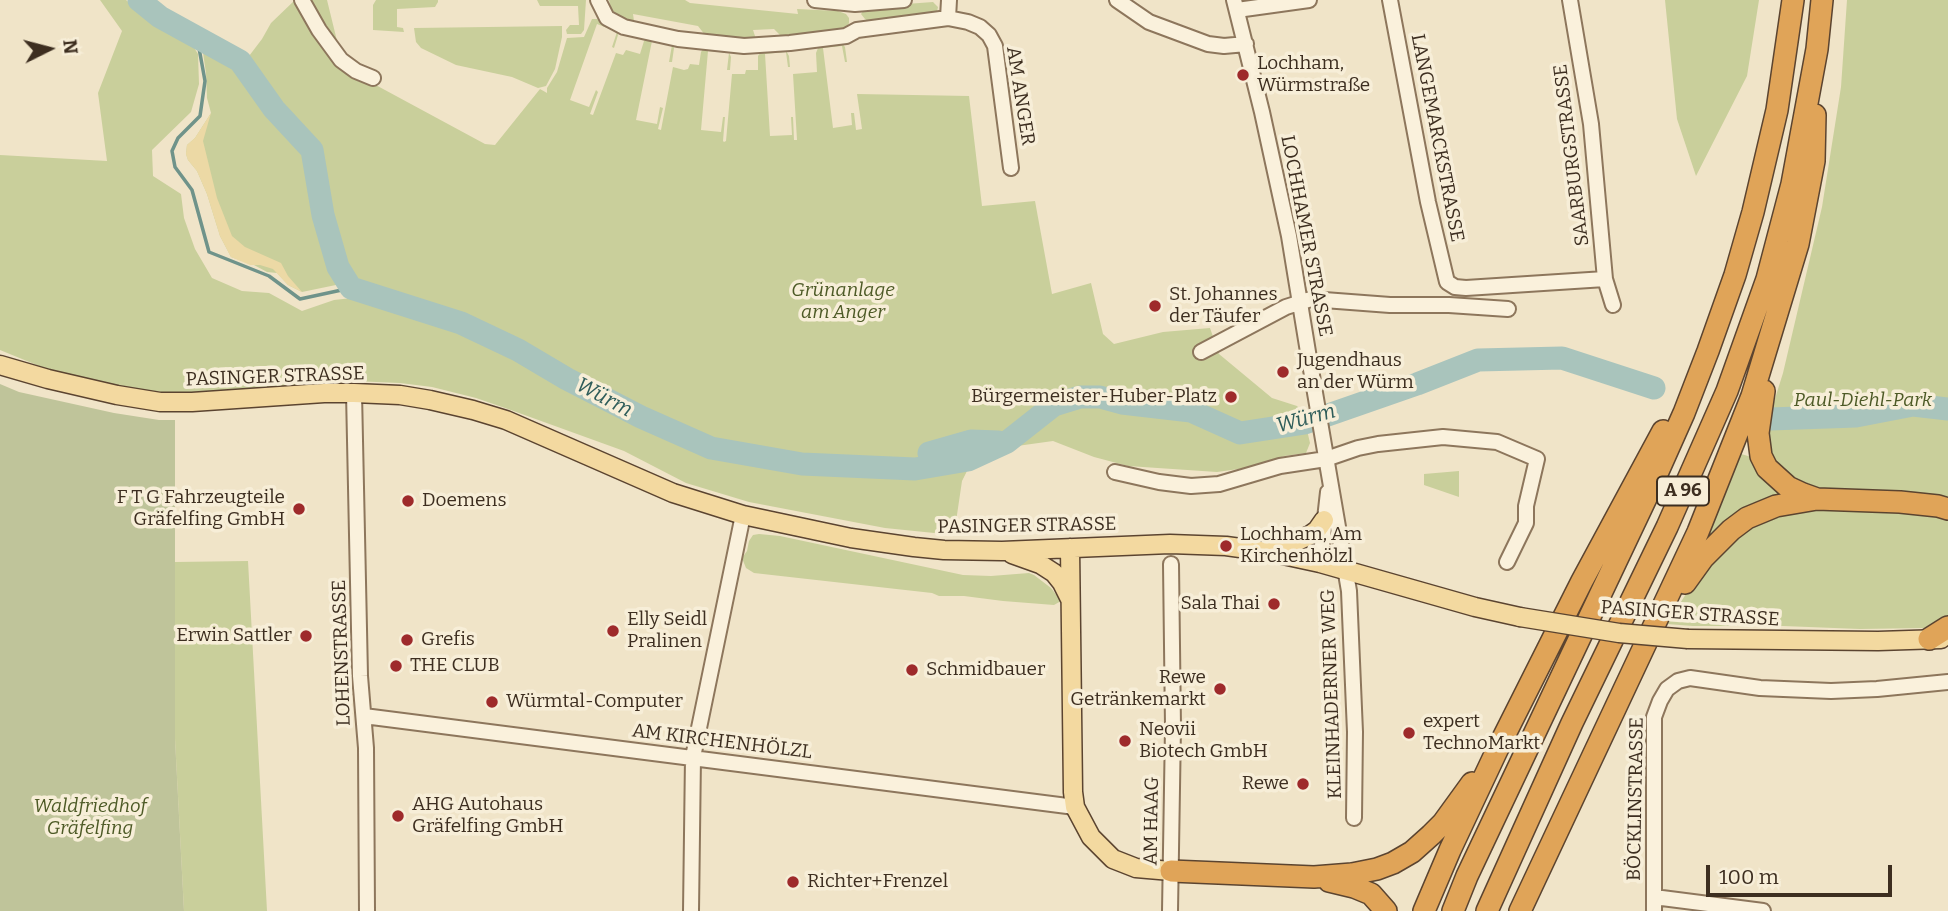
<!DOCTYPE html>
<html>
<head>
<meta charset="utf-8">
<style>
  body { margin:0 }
  #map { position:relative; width:1948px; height:911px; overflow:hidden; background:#f0e4c8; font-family:Bitter,serif }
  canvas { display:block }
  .north { position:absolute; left:14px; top:14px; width:70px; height:70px; -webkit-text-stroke:5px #f7eed8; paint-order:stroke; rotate:84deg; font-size:19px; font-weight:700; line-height:28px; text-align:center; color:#3d2e20 }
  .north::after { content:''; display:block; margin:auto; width:24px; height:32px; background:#3d2e20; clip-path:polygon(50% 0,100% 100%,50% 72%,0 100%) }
  .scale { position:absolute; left:1706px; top:865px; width:186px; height:32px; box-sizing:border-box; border:4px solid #3d2e20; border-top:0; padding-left:9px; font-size:21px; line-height:24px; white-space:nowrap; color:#3d2e20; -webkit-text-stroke:5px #f7eed8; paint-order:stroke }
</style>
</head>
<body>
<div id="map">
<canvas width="1948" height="911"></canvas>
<div class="north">N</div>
<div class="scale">100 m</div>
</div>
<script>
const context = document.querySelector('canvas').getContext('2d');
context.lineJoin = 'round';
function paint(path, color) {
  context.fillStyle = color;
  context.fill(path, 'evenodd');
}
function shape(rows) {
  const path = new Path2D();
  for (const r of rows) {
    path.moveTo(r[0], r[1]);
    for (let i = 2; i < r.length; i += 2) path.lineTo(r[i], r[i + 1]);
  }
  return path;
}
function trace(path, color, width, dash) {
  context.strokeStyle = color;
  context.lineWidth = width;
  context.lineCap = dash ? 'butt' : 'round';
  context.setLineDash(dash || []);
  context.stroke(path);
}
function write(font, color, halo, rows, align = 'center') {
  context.font = font + ' Bitter,serif';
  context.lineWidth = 7;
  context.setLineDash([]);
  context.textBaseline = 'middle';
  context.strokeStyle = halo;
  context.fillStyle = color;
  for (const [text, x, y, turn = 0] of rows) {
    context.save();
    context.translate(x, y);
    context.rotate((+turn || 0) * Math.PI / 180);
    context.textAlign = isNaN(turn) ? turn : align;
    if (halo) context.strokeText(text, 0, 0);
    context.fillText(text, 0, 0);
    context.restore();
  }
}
paint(shape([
  [100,0,126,0,155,25,188,38,198,54,199,84,191,112,152,150,153,176,181,194,184,218,195,249,212,278,242,291,269,293,302,311,334,300,361,297,393,311,422,320,431,306,417,304,360,280,302,292,288,285,277,273,267,272,254,265,231,257,220,236,207,194,197,171,188,160,186,154,187,145,195,138,211,113,207,98,206,73,202,46,206,45,236,68,246,60,262,39,271,23,295,0,327,0,339,49,372,83,485,144,495,145,540,89,547,93,547,88,557,72,567,38,584,37,592,19,597,19,617,26,618,35,614,48,612,47,617,32,597,24,570,100,589,107,596,90,598,92,590,114,593,115,616,53,623,55,626,50,640,54,644,41,650,35,671,39,674,48,672,62,669,62,672,45,652,41,636,120,657,124,660,107,663,108,658,129,661,130,673,67,684,70,688,69,690,64,699,65,701,52,705,46,727,48,731,57,730,70,727,70,729,53,708,51,701,130,721,132,723,117,725,117,723,141,724,142,726,141,732,74,745,74,746,70,758,70,758,56,763,49,784,47,789,56,790,67,788,67,786,52,765,54,770,136,792,135,791,117,793,117,794,140,797,140,793,74,817,72,816,53,820,43,840,41,845,47,847,62,845,62,842,46,823,48,833,128,852,125,851,113,854,113,856,130,862,129,857,94,969,96,982,206,1035,201,1052,294,1091,283,1103,334,1114,344,1163,332,1210,328,1219,354,1272,398,1297,406,1303,413,1310,443,1306,453,1284,456,1253,467,1217,472,1128,466,1094,457,1053,441,1017,446,969,467,962,481,954,535,885,528,749,502,686,483,624,451,508,409,476,398,432,387,400,383,353,381,216,392,160,392,119,386,49,370,0,350,0,155,107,161,98,93,122,31],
  [376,0,438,0,438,2,435,7,397,9,397,27,403,28,404,32,373,30,373,5],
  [537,0,586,0,584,30,581,34,567,34,566,30,570,25,579,25,578,6,540,6],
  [609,0,685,0,690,3,798,14,797,9,838,11,846,14,849,18,849,23,846,30,783,38,774,29,753,30,756,39,705,35,698,26,633,14,634,21,613,16],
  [1665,0,1759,0,1747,76,1696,176,1677,119],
  [1847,0,1948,0,1948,500,1921,494,1813,488,1789,479,1769,451,1769,418,1783,373,1822,207,1841,87],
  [933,2,938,7,936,16,871,23,865,19,861,14,866,7],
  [562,26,562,37,555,69,546,86,538,88,512,77,456,65,421,48,416,42,414,28],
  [1741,454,1755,458,1789,494,1703,543],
  [1459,471,1459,497,1424,485,1424,474],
  [1844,508,1932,514,1948,520,1948,620,1946,622,1925,628,1860,629,1783,626,1693,626,1667,624,1703,567,1742,529,1791,509],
  [759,534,780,536,963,575,991,576,1029,573,1034,575,1051,588,1061,601,1054,605,1003,601,964,596,939,596,932,593,754,573,746,568,742,558,747,551,749,541,753,535],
  [248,561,267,911,184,911,175,739,175,562]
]), '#c9cf9b');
paint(shape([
  [211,113,203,141,217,198,232,236,245,247,281,263,288,276,302,292,288,285,273,269,260,265,250,265,231,257,220,236,207,194,197,171,188,160,186,154,187,145,195,138]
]), '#ecd9a5');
paint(shape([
  [0,384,19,392,114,413,159,420,175,420,175,739,184,911,0,911]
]), '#bfc49a');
trace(shape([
  [197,37,205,81,200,116,178,138,172,151,175,167,192,190,209,252,269,276,300,299,351,288]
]), '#6f938a', 3.5);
trace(shape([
  [139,0,160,17,240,61,274,109,312,150,323,215,338,267,351,288,461,323,518,350,567,379,641,417,711,448,802,464,915,469,968,460,1007,442,1054,405,1080,397,1100,397,1122,403,1191,411,1240,433,1305,423,1417,384,1478,360,1562,358,1654,388],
  [1770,419,1856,416,1913,405,1948,409],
  [929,453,971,441,998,442]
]), '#a9c4bc', 23);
const minor = shape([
  [302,0,319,30,341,60,356,71,373,78],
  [598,0,607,18,624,27,678,39,744,46,790,43,846,36,857,30,948,18],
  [815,0,855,4,904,0],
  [949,0,948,18,968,22,980,27,989,35,995,46,1011,168],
  [1117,0,1149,22,1208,44,1224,46,1246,44],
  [1234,0,1262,112,1289,236,1308,352,1349,591,1355,732,1354,818],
  [1390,0,1428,202,1447,282,1455,287,1466,288,1605,279],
  [1570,0,1591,124,1605,279,1613,305],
  [1237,10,1309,0],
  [1201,352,1286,307,1311,299,1390,305,1449,305,1508,309],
  [354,393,360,676,366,748,367,911],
  [1115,472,1159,482,1191,486,1219,484,1280,466,1326,459,1358,448,1378,444,1443,437,1497,442,1537,459,1526,506,1526,523,1507,562],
  [1320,563,1328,492],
  [364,716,1075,807],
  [1654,897,1763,911],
  [691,911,693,757,743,515],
  [1170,911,1173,727,1171,564],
  [1654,911,1654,717,1660,701,1667,689,1678,681,1690,678,1760,688,1831,691,1877,689,1948,682]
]);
const major = shape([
  [0,365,48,379,117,395,160,402,192,402,324,393,354,393,400,395,430,400,473,410,506,420,673,493,743,515,851,538,914,547,944,550,1002,551,1170,544,1226,546,1269,552,1320,563,1475,607,1520,617],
  [1070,548,1073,792,1075,807,1091,837,1113,859,1136,868,1171,871],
  [1269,552,1291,544,1310,535,1317,530,1324,520],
  [1012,554,1040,564,1054,573,1062,583,1070,599],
  [1688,639,1878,641,1941,639]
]);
const highway = shape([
  [1764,391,1758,433,1761,456,1767,468,1788,487,1803,494,1817,499],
  [1685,583,1703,558,1731,530,1747,518,1776,506,1817,499,1900,502,1938,506,1948,509],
  [1929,639,1948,627],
  [1171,871,1314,877,1352,874,1377,869,1393,863,1412,852,1431,835,1443,823,1472,783],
  [1329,881,1354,887,1371,894,1386,911],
  [1424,911,1450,850,1498,748,1582,581,1663,431],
  [1453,911,1467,876,1647,496,1684,413,1708,351,1735,275,1753,212,1777,110,1793,0],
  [1487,911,1572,723,1667,527,1727,391,1767,279,1792,184,1817,49,1822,0],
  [1520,911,1698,532,1752,396,1798,244,1814,161,1815,115]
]);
trace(minor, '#8d765c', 18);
trace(major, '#5b4430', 21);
trace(highway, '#5b4430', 24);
trace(minor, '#faf1dc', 14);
trace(major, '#f3d9a0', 18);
trace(highway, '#e0a458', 21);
const majorBridge = shape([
  [1520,617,1619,633,1688,639]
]);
trace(majorBridge, '#5b4430', 21, []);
trace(majorBridge, '#f3d9a0', 18);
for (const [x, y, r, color] of [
  [1243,75,7,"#9e2a2b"],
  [1155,306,7,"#9e2a2b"],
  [1283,372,7,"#9e2a2b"],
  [1231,397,7,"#9e2a2b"],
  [408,501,7,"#9e2a2b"],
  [299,509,7,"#9e2a2b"],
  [1226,546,7,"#9e2a2b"],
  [1274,604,7,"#9e2a2b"],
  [613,631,7,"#9e2a2b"],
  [306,636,7,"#9e2a2b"],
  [407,640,7,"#9e2a2b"],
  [396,666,7,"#9e2a2b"],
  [912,670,7,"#9e2a2b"],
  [1220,689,7,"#9e2a2b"],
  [492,702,7,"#9e2a2b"],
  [1409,733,7,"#9e2a2b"],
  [1125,741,7,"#9e2a2b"],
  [1303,784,7,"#9e2a2b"],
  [398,816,7,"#9e2a2b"],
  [793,882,7,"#9e2a2b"]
]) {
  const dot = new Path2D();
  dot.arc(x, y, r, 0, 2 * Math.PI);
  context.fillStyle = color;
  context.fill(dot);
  trace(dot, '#f7eed8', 2.5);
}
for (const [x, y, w] of [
  [1683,491,52]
]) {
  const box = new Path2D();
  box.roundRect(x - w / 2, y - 14.5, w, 29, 5);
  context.fillStyle = '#f7eed8';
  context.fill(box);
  trace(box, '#3d2e20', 2);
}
write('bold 18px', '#3d2e20', null, [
  ["A 96",1683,491]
]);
write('19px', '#3d2e20', '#f7eed8', [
  ["Lochham,",1257,64],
  ["Würmstraße",1257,86],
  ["St. Johannes",1169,295],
  ["der Täufer",1169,317],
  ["Jugendhaus",1297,361],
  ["an der Würm",1297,383],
  ["Bürgermeister-Huber-Platz",1217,397,"right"],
  ["F T G Fahrzeugteile",285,498,"right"],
  ["Gräfelfing GmbH",285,520,"right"],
  ["Doemens",422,501],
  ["Lochham, Am",1240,535],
  ["Kirchenhölzl",1240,557],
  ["Sala Thai",1260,604,"right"],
  ["Elly Seidl",627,620],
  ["Pralinen",627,642],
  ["Erwin Sattler",292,636,"right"],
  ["Grefis",421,640],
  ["THE CLUB",410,666],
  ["Schmidbauer",926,670],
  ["Rewe",1206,678,"right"],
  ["Getränkemarkt",1206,700,"right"],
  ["Würmtal-Computer",506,702],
  ["expert",1423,722],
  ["TechnoMarkt",1423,744],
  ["Neovii",1139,730],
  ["Biotech GmbH",1139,752],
  ["Rewe",1289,784,"right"],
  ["AHG Autohaus",412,805],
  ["Gräfelfing GmbH",412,827],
  ["Richter+Frenzel",807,882]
], 'left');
write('19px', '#3d2e20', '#f7eed8', [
  ["AM ANGER",1020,96,81],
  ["LANGEMARCKSTRASSE",1437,138,79],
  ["SAARBURGSTRASSE",1572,155,-97],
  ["LOCHHAMER STRASSE",1306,236,79],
  ["PASINGER STRASSE",275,377,-2],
  ["PASINGER STRASSE",1027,526,-1],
  ["PASINGER STRASSE",1690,614,4],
  ["LOHENSTRASSE",342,653,-92],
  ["KLEINHADERNER WEG",1332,694,-92],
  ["AM KIRCHENHÖLZL",722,742,7],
  ["BÖCKLINSTRASSE",1636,799,-89],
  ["AM HAAG",1152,821,-89]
]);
write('italic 19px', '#4d5a26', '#f7eed8', [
  ["Grünanlage",843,291],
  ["am Anger",843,313],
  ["Paul-Diehl-Park",1863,401],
  ["Waldfriedhof",90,807],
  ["Gräfelfing",90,829]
]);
write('italic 21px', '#2f5d5a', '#f7eed8', [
  ["Würm",604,398,28],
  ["Würm",1306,419,-15]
]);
</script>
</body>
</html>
